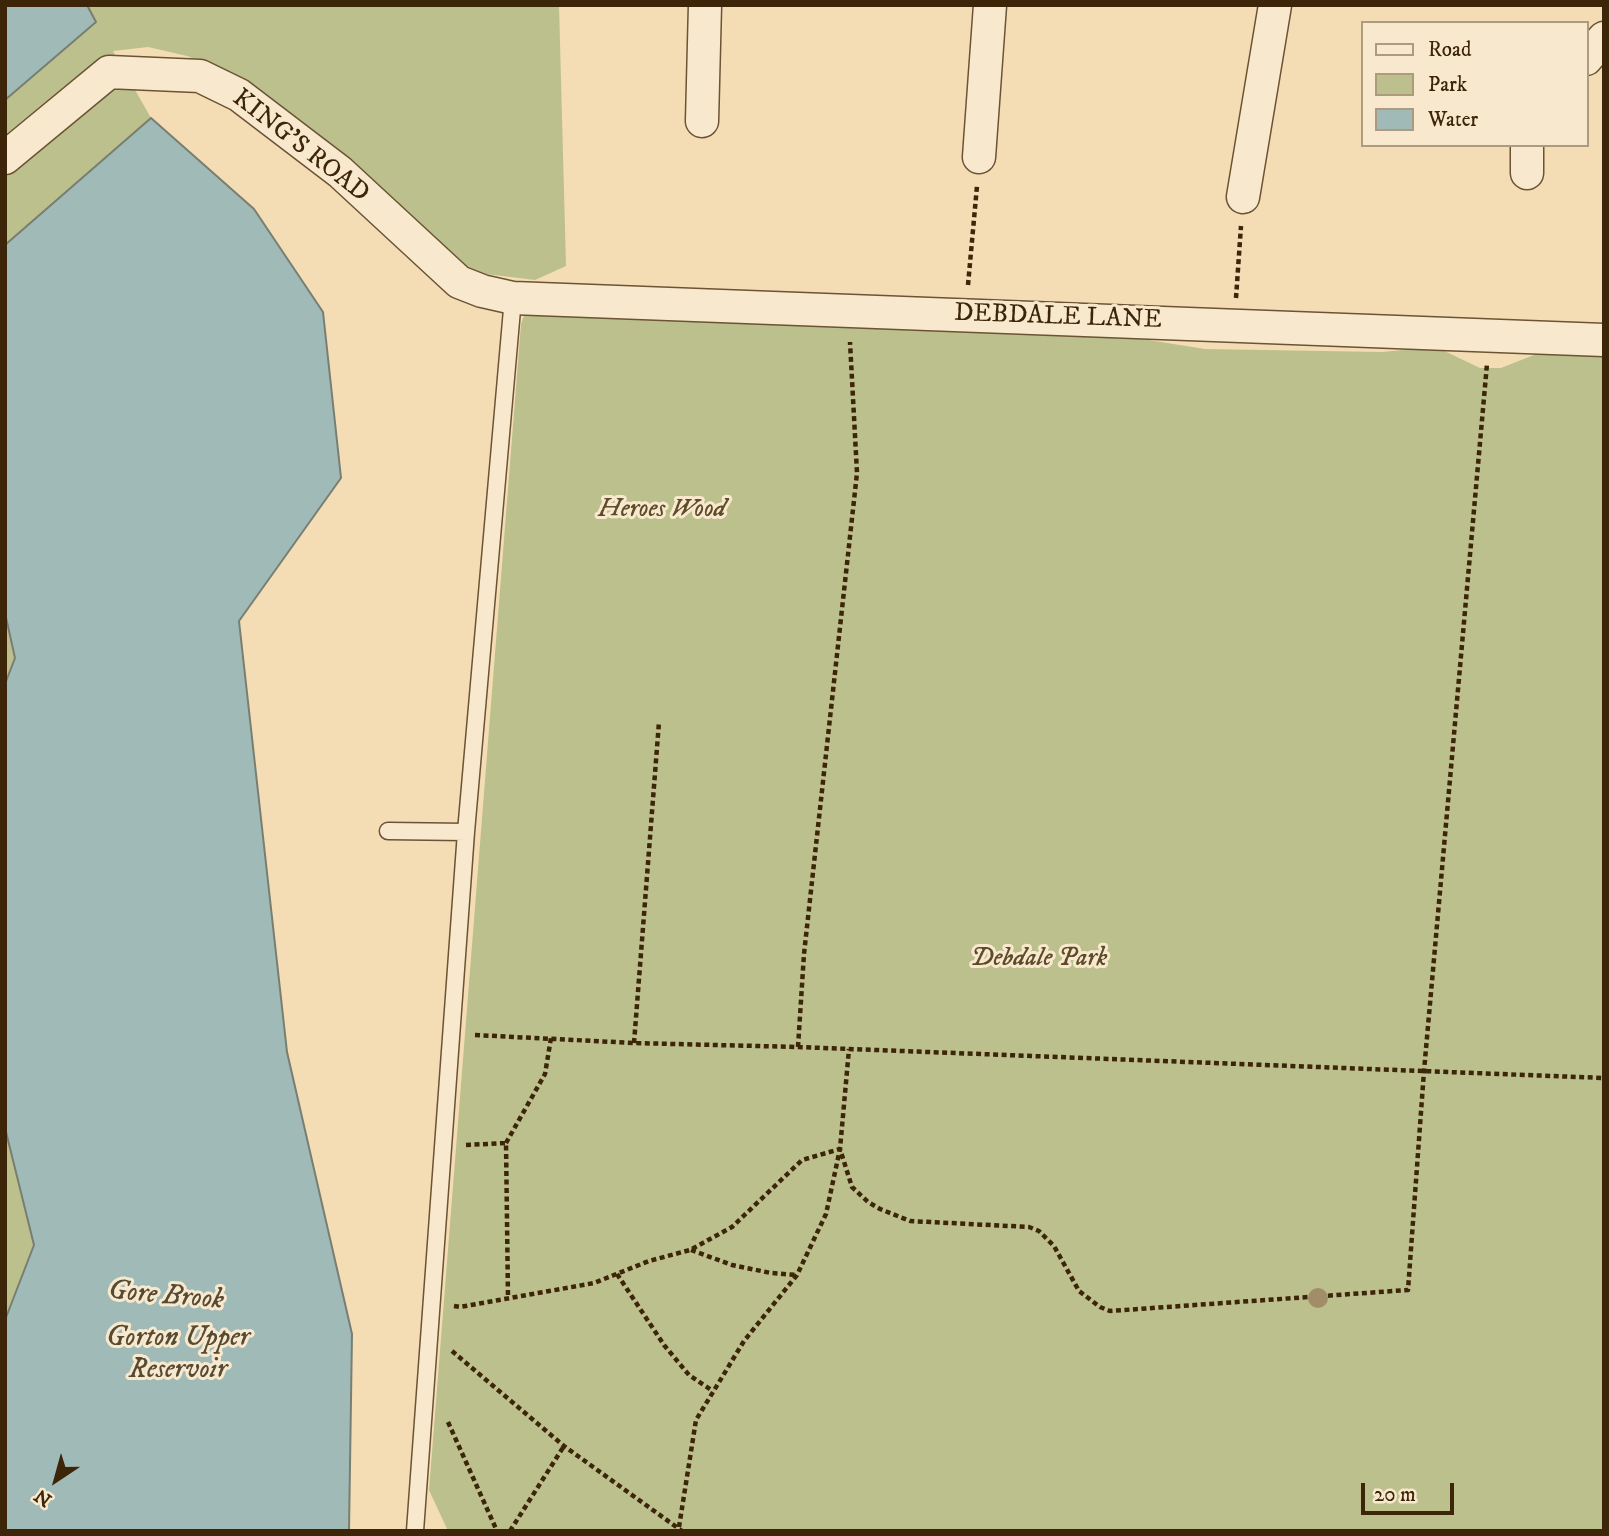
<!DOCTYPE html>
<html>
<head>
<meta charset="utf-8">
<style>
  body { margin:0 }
  #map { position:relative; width:1609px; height:1536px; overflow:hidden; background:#f4ddb4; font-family:"IM FELL DW Pica",serif }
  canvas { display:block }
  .frame { position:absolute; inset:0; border:7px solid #3d2509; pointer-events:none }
  .legend { position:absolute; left:1361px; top:21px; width:228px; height:126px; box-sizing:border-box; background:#f8e9ce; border:2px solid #ad9b7f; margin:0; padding:9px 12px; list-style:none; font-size:21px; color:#3d2509 }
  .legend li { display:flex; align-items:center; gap:14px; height:35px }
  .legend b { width:35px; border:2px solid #ad9b7f }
  .north { position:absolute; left:21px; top:1445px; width:70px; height:70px; -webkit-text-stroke:5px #f8e9ce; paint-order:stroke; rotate:216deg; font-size:19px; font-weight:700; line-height:28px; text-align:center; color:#3d2509 }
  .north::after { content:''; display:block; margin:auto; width:24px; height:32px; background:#3d2509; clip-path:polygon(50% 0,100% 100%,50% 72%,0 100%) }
  .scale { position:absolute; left:1361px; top:1483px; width:93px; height:32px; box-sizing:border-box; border:4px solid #3d2509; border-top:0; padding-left:9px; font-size:21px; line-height:24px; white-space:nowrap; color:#3d2509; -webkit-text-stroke:5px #f8e9ce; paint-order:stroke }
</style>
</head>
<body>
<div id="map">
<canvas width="1609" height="1536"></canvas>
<div class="frame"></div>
<ul class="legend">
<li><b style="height:9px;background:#f8e9ce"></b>Road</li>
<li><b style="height:19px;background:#bcc08c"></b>Park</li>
<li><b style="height:19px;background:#9fbab7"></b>Water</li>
</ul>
<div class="north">N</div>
<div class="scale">20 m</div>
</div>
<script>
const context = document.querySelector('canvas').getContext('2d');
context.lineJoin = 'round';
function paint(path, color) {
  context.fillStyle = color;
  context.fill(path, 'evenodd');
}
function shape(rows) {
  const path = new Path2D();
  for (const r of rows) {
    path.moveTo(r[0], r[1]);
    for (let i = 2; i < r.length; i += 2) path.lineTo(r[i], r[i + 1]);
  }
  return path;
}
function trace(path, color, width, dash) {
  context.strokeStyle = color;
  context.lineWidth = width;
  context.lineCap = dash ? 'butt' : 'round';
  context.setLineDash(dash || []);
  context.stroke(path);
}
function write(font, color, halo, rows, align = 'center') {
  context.font = font + ' "IM FELL DW Pica",serif';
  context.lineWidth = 6;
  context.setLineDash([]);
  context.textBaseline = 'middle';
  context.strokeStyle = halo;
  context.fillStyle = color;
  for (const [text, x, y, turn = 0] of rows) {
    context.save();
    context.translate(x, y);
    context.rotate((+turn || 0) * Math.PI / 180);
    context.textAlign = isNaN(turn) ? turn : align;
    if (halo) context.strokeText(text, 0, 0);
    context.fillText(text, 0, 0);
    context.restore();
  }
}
paint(shape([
  [87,5,559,5,566,266,535,280,470,272,279,104,233,74,187,56,148,47,113,51,151,118,5,245,5,100,96,22],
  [531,310,1123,336,1205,349,1382,352,1436,347,1480,368,1501,368,1549,349,1604,353,1604,1531,448,1531,429,1490,521,324,524,316],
  [5,613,15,658,5,684],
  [5,1128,34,1245,5,1320]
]), '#bcc08c');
const water = shape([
  [5,5,87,5,96,22,5,100,5,5],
  [151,118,254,209,323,312,341,478,239,621,287,1052,352,1334,349,1531,5,1531,5,1320,34,1245,5,1128,5,684,15,658,5,613,5,245,151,118]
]);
paint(water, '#9fbab7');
trace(water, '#787e71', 2);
const service = shape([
  [388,831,466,832],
  [415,1531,466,832,513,298]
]);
const minor = shape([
  [1586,59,1604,38],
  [702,121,705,5],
  [979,157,990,5],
  [5,158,109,72,200,76,239,95,340,172,459,282,482,291,513,298,1604,340],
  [1527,173,1527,145],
  [1243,197,1275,5]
]);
trace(service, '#6b5334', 19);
trace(minor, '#6b5334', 35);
trace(shape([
  [968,285,977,186],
  [1236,298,1241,226],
  [475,1035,634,1043,798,1047,1604,1078],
  [634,1043,659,722],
  [798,1047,804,954,857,473,850,342],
  [506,1143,545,1074,551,1038],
  [466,1145,506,1143,508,1298],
  [691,1250,732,1265,771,1273,797,1275],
  [617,1274,664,1345,689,1375,713,1391],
  [454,1306,460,1307,594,1283,649,1261,690,1250,732,1227,802,1160,840,1149,852,1187,868,1202,880,1209,910,1221,1029,1227,1039,1231,1054,1246,1079,1291,1100,1307,1110,1311,1408,1290,1424,1071,1487,364],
  [452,1351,564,1446,682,1531],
  [448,1422,497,1531],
  [679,1527,696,1420,744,1341,797,1275,826,1214,840,1149,849,1049],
  [510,1531,564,1446]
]), '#3d2509', 4.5, [5, 3.5]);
trace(service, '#f8e9ce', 16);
trace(minor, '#f8e9ce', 32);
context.fillStyle = '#a18d68';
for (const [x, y] of [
  [1318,1298]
]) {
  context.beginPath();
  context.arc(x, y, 10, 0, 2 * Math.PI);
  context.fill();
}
write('26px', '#3d2509', '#f8e9ce', [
  ["KING'S ROAD",300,147,38],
  ["DEBDALE LANE",1058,318,2]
]);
write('italic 26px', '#5d4c2a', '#f8e9ce', [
  ["Heroes Wood",662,511],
  ["Debdale Park",1039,960]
]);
write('italic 28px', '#564a34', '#f8e9ce', [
  ["Gore Brook",166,1297,5],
  ["Gorton Upper",178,1339],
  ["Reservoir",178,1371]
]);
</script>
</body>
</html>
